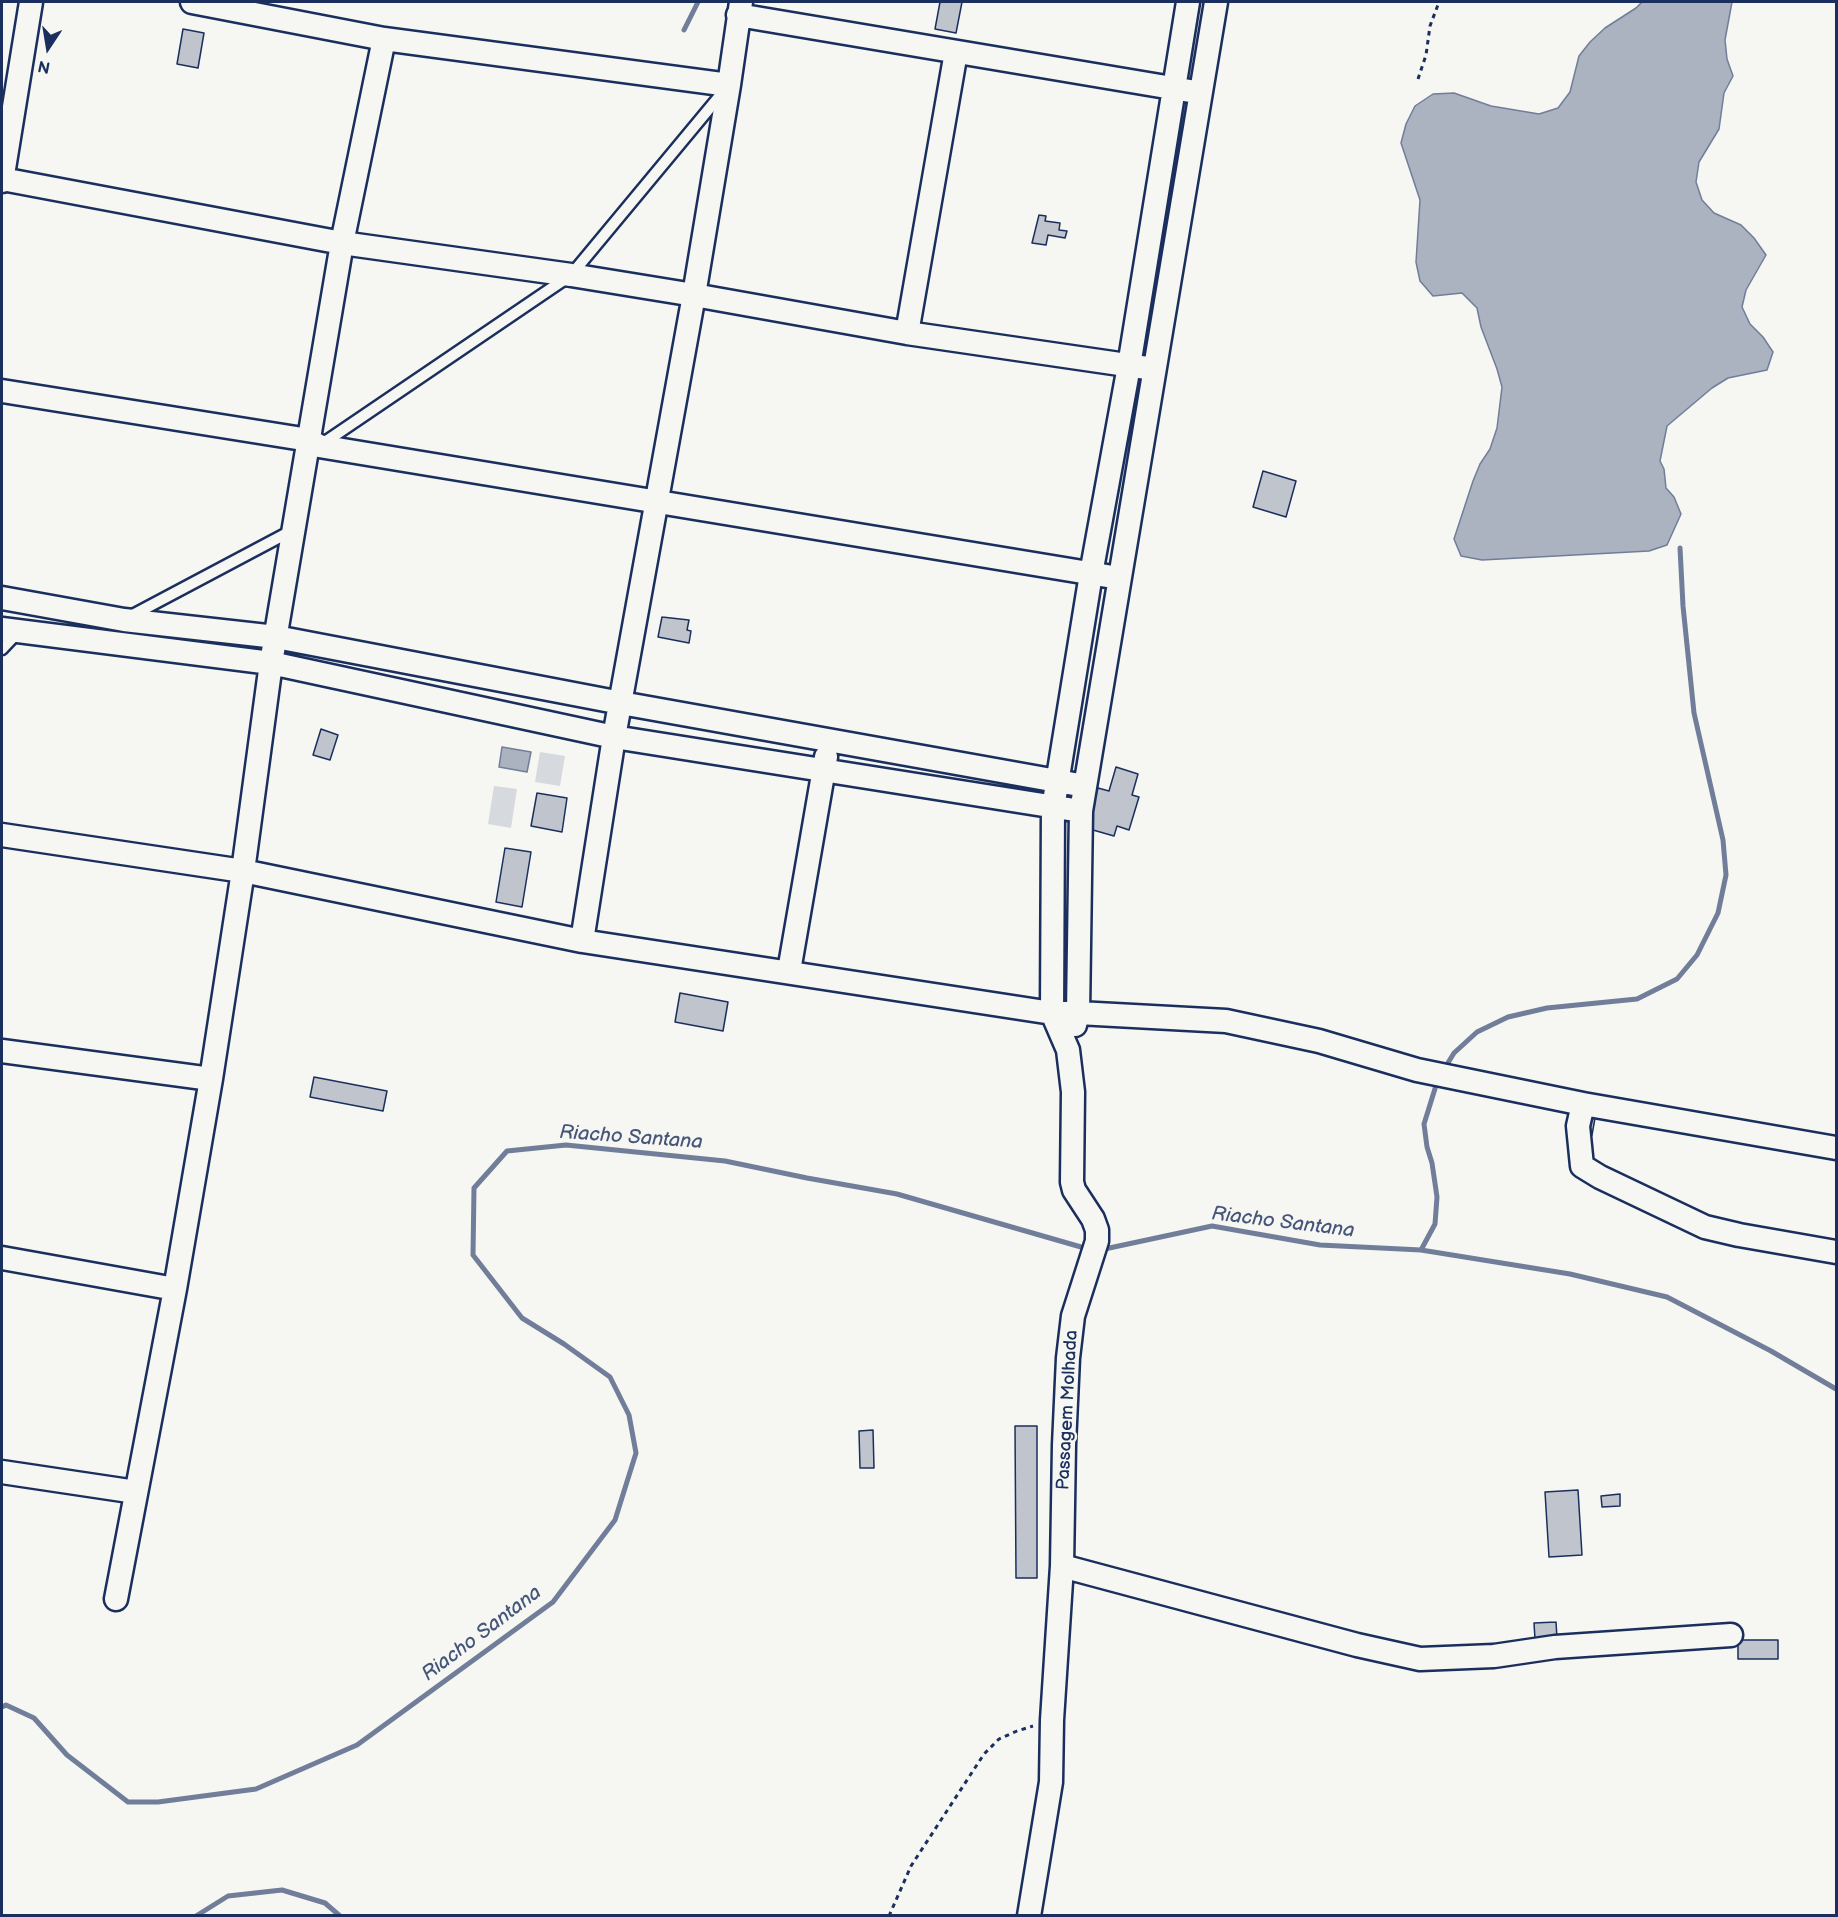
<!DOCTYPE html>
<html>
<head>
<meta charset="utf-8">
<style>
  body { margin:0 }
  #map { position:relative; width:1838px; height:1917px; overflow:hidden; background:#f6f6f2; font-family:"Balsamiq Sans",sans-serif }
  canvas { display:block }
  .frame { position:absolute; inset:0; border:3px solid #1b2f5e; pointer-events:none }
  .north { position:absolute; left:18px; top:18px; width:60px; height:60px; -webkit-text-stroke:4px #f6f6f2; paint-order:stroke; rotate:192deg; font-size:16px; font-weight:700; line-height:24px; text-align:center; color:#1b2f5e }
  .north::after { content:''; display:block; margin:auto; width:21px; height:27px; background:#1b2f5e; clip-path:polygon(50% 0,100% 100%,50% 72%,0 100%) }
</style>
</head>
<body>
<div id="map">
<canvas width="1838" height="1917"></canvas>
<div class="frame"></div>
<div class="north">N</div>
</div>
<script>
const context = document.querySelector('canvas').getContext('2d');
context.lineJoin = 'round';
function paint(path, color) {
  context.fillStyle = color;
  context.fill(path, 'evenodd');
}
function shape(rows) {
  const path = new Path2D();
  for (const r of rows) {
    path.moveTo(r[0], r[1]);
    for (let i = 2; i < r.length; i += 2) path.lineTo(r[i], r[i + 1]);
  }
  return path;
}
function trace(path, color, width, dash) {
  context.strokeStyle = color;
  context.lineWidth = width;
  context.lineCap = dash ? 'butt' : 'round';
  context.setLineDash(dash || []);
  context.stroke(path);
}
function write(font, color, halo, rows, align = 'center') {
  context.font = font + ' "Balsamiq Sans",sans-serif';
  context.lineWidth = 5;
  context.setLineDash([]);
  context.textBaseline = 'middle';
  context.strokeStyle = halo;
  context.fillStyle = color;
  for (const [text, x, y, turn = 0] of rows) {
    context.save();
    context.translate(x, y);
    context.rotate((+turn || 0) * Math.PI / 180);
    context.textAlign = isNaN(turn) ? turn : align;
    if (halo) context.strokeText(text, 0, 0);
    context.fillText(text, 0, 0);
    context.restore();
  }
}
paint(shape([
  [540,752,565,756,560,786,535,782],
  [494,786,517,789,511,828,488,824]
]), '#d6d9dd');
const water = shape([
  [1642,2,1732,2,1725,40,1727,59,1733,76,1724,93,1719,129,1699,162,1696,182,1702,200,1714,213,1741,225,1754,238,1766,255,1746,290,1742,307,1750,324,1763,337,1773,352,1767,370,1728,378,1712,388,1667,426,1660,461,1664,469,1666,488,1674,497,1681,514,1667,545,1649,551,1482,560,1461,556,1454,539,1473,481,1480,464,1490,449,1497,428,1502,387,1497,369,1481,327,1477,308,1462,293,1433,296,1420,281,1416,262,1420,200,1401,143,1406,124,1415,106,1433,94,1454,93,1491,106,1539,114,1558,108,1570,92,1579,56,1590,42,1605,28,1636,8,1642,2],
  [502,747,531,752,527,772,499,767,502,747]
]);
paint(water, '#abb2c0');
trace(water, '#717e99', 1.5);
trace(shape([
  [684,30,698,2],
  [1443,1071,1454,1053,1477,1032,1508,1017,1547,1008,1637,999,1677,979,1697,955,1718,913,1726,875,1723,840,1694,713,1683,606,1680,548],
  [1100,1250,1212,1226,1320,1245,1421,1250,1570,1274,1667,1297,1771,1351,1836,1389],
  [1421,1250,1435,1224,1437,1197,1432,1163,1427,1147,1424,1124,1438,1079],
  [2,1707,6,1705,34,1718,67,1755,128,1802,158,1802,256,1789,357,1745,553,1602,615,1520,636,1453,629,1415,610,1377,564,1344,522,1318,473,1255,474,1188,507,1151,566,1145,725,1161,807,1178,897,1194,1088,1249],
  [196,1916,228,1896,282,1890,325,1903,340,1916]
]), '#717e99', 5);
const building = shape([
  [940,2,962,2,956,33,935,29,940,2],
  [183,29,204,33,198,68,177,64,183,29],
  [1039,215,1046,216,1045,221,1060,223,1059,230,1067,231,1065,238,1048,235,1046,245,1032,243,1039,215],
  [1263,471,1296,481,1286,517,1253,507,1263,471],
  [662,617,689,620,687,630,691,631,689,643,658,637,662,617],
  [321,729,338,735,330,760,313,755,321,729],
  [1116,767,1138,774,1132,795,1139,797,1129,830,1117,826,1114,836,1086,828,1098,788,1109,791,1116,767],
  [537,793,567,798,562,832,531,826,537,793],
  [505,848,531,852,522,907,496,902,505,848],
  [680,993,728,1002,723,1031,675,1022,680,993],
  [314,1077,387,1091,383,1111,310,1097,314,1077],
  [1584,1117,1595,1118,1592,1135,1582,1134,1584,1117],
  [1015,1426,1037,1426,1037,1578,1016,1578,1015,1426],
  [873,1430,874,1468,860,1468,859,1431,873,1430],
  [1578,1490,1582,1555,1549,1557,1545,1492,1578,1490],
  [1620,1494,1620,1506,1602,1507,1601,1496,1620,1494],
  [1556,1622,1557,1638,1535,1639,1534,1623,1556,1622],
  [1738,1640,1778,1640,1778,1659,1738,1659,1738,1640]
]);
paint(building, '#c0c4cd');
trace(building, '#1b2f5e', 1.5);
const service = shape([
  [322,444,571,275,723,92],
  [129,617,293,530],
  [2,649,19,631]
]);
const minor = shape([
  [192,2,384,39,729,85],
  [738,15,1190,91],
  [2,179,342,243,571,275,694,295,907,333,1154,369],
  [2,181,31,2],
  [907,333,956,52],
  [2,391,309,440,319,446,1119,578],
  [2,598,124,620,276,637,621,703,1085,786],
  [2,629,271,663,614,737,1081,811],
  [2,835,243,871,582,941,1052,1013,1078,1013,1226,1021,1319,1041,1417,1070,1583,1104,1836,1148],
  [582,941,614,737,694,295,729,85,741,2],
  [789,971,826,757],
  [1075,1025,1078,1013,1081,811,1216,2],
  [2,1051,211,1079],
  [1583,1104,1578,1126,1582,1166,1600,1177,1705,1227,1739,1235,1836,1252],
  [2,1258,175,1289],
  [2,1472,136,1492],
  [1062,1566,1357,1645,1420,1659,1494,1656,1555,1647,1731,1635],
  [116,1599,175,1289,211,1079,243,871,271,663,342,243,384,39],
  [1029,1916,1051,1782,1052,1720,1062,1566,1064,1445,1068,1358,1073,1316,1097,1241,1097,1230,1093,1219,1074,1190,1072,1182,1073,1092,1068,1050,1052,1013,1053,808,1091,574,1129,366,1188,2]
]);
trace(service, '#1b2f5e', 15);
trace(minor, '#1b2f5e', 27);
trace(shape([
  [1418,79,1426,55,1430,26,1439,2],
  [889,1916,911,1866,984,1754,999,1739,1017,1731,1033,1726]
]), '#1b2f5e', 3, [4.5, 4.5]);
trace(service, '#f6f6f2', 10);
trace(minor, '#f6f6f2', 22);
write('18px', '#1b2f5e', '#f6f6f2', [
  ["Passagem Molhada",1068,1410,-87]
]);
write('italic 20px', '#46567b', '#f6f6f2', [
  ["Riacho Santana",631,1138,4],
  ["Riacho Santana",1283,1223,7],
  ["Riacho Santana",482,1634,-37]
]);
</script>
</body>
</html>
